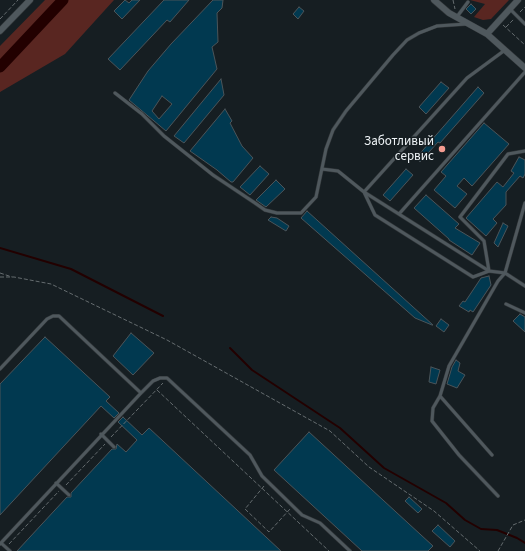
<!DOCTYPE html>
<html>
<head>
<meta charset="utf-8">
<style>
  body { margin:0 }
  canvas { display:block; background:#161e22 }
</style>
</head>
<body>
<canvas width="525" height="551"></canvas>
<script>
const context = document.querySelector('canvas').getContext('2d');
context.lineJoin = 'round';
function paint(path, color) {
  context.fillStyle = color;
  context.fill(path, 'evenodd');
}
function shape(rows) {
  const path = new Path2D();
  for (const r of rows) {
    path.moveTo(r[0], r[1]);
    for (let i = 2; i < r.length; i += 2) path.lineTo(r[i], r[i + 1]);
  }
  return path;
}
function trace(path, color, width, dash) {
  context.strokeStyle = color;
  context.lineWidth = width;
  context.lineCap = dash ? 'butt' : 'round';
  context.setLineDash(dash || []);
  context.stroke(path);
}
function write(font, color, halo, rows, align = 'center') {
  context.font = font + ' "Source Sans 3",sans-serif';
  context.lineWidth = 3;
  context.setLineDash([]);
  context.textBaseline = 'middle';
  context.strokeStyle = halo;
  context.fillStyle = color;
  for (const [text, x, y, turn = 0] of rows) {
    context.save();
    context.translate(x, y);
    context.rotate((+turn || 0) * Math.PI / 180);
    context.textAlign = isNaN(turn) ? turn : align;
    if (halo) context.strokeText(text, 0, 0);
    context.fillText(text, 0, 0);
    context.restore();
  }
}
paint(shape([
  [45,0,114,0,65,54,0,92,0,46],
  [470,0,509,0,491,19,483,20,474,17,485,4]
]), '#592621');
trace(shape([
  [0,248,71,269,163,316],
  [230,348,252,370,340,428,384,468,446,503,465,520,481,529,497,530,517,538,525,543]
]), '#200', 2);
trace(shape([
  [0,67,63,0]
]), '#200', 11);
const building = shape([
  [125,0,129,3,132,0,140,0,122,19,114,11,125,0],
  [164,0,189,0,170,22,167,20,120,70,108,59,164,0],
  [213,0,223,0,222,8,217,13,218,42,212,47,217,69,166,131,129,100,148,71,171,44,213,0],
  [162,96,172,104,159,119,152,111,162,96],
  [471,4,476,9,471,14,466,9,471,4],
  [299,7,304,11,298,19,293,14,299,7],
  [221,79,224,95,184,143,174,136,221,79],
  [441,82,449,88,426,114,419,107,441,82],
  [478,87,484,93,440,143,438,142,420,162,416,158,478,87],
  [225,109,232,121,230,123,242,146,253,158,233,182,231,182,217,170,190,151,225,109],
  [484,123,509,144,472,186,464,178,457,186,467,194,455,208,434,190,446,176,441,172,484,123],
  [519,157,525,160,525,174,523,178,520,176,506,192,506,205,493,219,497,223,486,236,466,218,497,182,503,187,514,173,511,171,519,157],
  [260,166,269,174,250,195,240,187,260,166],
  [406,169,413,175,390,201,383,195,406,169],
  [276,180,285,189,266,207,256,200,276,180],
  [426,195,459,224,455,228,480,243,472,255,449,240,449,239,414,208,426,195],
  [307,211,433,325,432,325,415,318,301,218,307,211],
  [271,217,277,218,289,226,286,231,268,220,271,217],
  [503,223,508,226,498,247,494,243,503,223],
  [489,276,491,285,473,312,470,310,469,312,459,306,463,301,465,302,481,278,489,276],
  [520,314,525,317,525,332,513,321,520,314],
  [441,319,449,325,444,332,436,326,441,319],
  [131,333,154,353,133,375,113,356,131,333],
  [45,337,110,397,106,401,119,413,114,418,101,406,0,515,0,384,45,337],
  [456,360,460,363,458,371,465,375,457,388,447,384,452,367,456,360],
  [431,367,440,370,436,384,429,382,431,367],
  [123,417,142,435,149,428,281,551,17,551,67,497,71,497,71,493,112,449,116,449,117,444,126,452,137,440,118,422,123,417],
  [309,432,433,546,428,551,362,551,274,470,309,432],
  [409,497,422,509,418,513,405,501,409,497],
  [438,525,455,541,450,547,432,531,438,525]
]);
paint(building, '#013950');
trace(building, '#4b5459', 1);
const service = shape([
  [510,9,525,24],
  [456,18,468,2],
  [505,50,467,78,364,192,375,215,473,277,489,271,484,241,460,217,508,154,525,151],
  [115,93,142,114,164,136,213,175,255,203,265,210,277,213,301,213,316,197,326,149,333,130,346,111,393,55,407,40,419,33,437,26,466,24],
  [322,169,338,171,364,192,489,271,505,273,498,281,449,366,440,396,433,408,432,421,459,455,498,496],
  [525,203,505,273,525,286],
  [399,214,525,72],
  [506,304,525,313],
  [0,369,47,319,53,316,59,316,141,393],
  [440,396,492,455],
  [101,434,114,447],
  [56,483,69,495],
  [1,543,10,551],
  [0,544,141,393,153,381,160,378,167,378,250,455,262,476,302,515,320,523,350,551]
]);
const minor = shape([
  [434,0,449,13,487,34,525,68],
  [0,31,30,0],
  [487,34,518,0]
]);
trace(service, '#32373a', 4);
trace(minor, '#32373a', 7);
trace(shape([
  [453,0,455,9],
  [520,12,525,7],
  [0,19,18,0],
  [503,25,525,45],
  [506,27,514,19],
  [0,273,12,277],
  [0,277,14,277,51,284,167,340,330,431,369,467,434,511,480,551],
  [157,390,329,551],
  [111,437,163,383],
  [66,485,105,444],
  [264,486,245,509,269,532,290,509],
  [9,544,59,491],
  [498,551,513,525,525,520]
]), '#656c6f', 1, [4, 2]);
trace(service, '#4f585d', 3);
trace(minor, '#4f585d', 6);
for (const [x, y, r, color] of [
  [442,149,4,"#f59c91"]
]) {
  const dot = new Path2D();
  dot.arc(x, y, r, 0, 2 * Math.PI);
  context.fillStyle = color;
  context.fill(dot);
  trace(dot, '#161e22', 1.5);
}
write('13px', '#eef3f6', '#161e22', [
  ["Заботливый",434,142],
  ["сервис",434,157]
], 'right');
</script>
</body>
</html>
